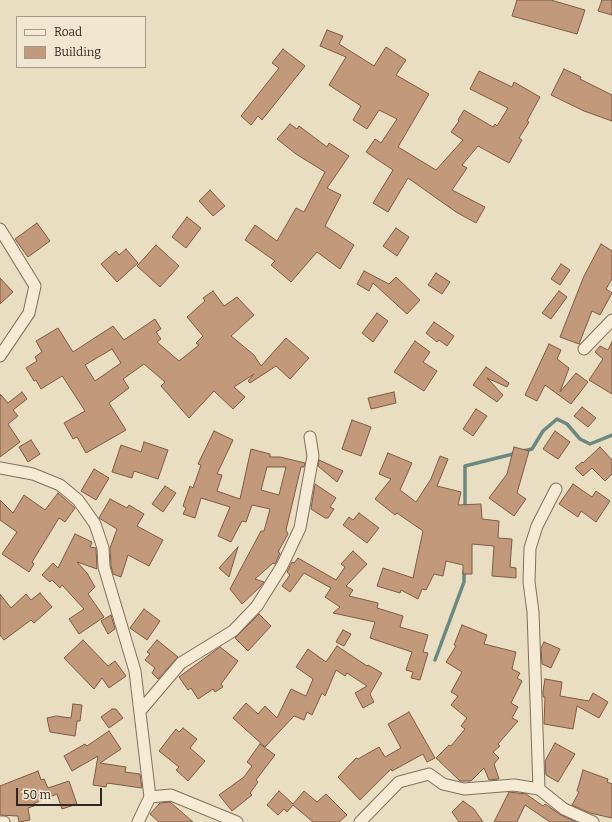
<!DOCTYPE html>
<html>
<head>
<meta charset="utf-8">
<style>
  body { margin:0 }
  #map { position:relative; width:612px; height:822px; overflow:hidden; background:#e9ddc2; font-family:Bitter,serif }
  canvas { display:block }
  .legend { position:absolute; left:16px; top:16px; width:130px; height:52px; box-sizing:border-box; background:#f1e7d1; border:1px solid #a59a89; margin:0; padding:5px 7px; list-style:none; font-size:12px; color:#32271e }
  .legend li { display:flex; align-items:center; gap:8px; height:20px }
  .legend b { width:20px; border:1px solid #a59a89 }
  .scale { position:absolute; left:16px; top:788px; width:86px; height:18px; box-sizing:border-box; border:2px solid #32271e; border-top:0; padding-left:5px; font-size:12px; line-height:14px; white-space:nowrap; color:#32271e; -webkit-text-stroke:3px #f1e7d1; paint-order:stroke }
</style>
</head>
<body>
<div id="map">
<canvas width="612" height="822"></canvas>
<ul class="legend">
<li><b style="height:5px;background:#f5ebd4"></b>Road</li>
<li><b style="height:11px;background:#c3997c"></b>Building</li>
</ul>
<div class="scale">50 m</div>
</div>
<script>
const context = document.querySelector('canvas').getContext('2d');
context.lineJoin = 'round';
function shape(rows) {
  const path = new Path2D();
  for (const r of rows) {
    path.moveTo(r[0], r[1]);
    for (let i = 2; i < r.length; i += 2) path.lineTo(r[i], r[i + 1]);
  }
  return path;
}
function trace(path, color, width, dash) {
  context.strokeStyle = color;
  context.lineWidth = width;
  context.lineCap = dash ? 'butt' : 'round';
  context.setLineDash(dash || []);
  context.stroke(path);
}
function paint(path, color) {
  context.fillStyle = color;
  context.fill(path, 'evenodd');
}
trace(shape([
  [523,451,532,449,543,431,557,419,567,424,580,439,590,444,612,435],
  [465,508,465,466,517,453],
  [435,660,464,582,464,571]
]), '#6c8981', 3.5);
const building = shape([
  [517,0,551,0,585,10,577,34,512,16,517,0],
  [602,0,612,0,612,15,598,11,602,0],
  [327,30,343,36,339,44,374,66,386,47,406,60,396,75,429,94,398,147,436,170,463,140,451,132,459,121,458,120,464,110,493,127,495,124,497,126,508,108,470,89,479,71,512,87,514,82,540,97,527,121,529,122,519,138,522,140,509,163,478,146,462,165,467,168,452,190,485,207,476,223,456,212,408,178,388,212,373,203,393,170,366,152,375,139,381,143,397,119,379,110,367,129,353,120,361,106,329,85,346,57,320,46,327,30],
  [283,49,305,66,262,120,258,116,251,125,241,116,279,68,272,63,283,49],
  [564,69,581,77,580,79,612,95,612,121,584,111,551,95,564,69],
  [290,124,297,129,299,126,327,147,329,143,349,156,327,188,341,195,325,226,354,245,340,269,317,252,291,282,271,265,275,261,245,240,255,225,277,241,296,208,304,212,325,172,296,154,277,139,290,124],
  [210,190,225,206,213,216,199,201,210,190],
  [187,217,201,228,186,248,172,237,187,217],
  [37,223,50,241,28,257,15,239,37,223],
  [396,228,409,237,397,256,383,246,396,228],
  [601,244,612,251,612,279,606,289,612,293,600,315,592,311,579,344,560,337,584,276,601,244],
  [156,245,179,266,160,287,137,266,156,245],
  [126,249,138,263,117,282,101,264,116,251,119,255,126,249],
  [561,264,570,270,560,285,551,279,561,264],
  [364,271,389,284,396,277,420,300,407,314,373,283,369,291,357,284,364,271],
  [436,273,450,282,442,294,428,285,436,273],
  [0,278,13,292,0,304,0,278],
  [213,291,224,306,237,297,254,315,231,336,254,355,261,366,286,338,309,358,290,379,276,366,250,383,248,381,254,374,234,387,245,397,233,409,214,391,189,418,161,386,165,382,144,364,123,379,129,388,109,403,126,430,86,453,77,437,73,439,64,423,85,411,63,377,62,376,41,389,36,380,34,381,26,368,37,361,35,357,42,352,36,341,58,328,73,352,113,326,124,340,155,319,161,329,156,332,161,339,157,342,179,361,199,345,196,343,203,336,187,317,205,301,203,298,213,291],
  [112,349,121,363,95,381,85,365,112,349],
  [559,291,567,297,551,319,542,313,559,291],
  [377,313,388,321,373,342,362,333,377,313],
  [434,322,454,336,447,346,439,340,437,342,426,333,434,322],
  [415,341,430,352,423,362,437,371,424,391,394,372,415,341],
  [612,342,612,394,589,380,603,359,595,352,600,346,608,350,612,342],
  [549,344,561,350,557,359,569,368,560,392,576,373,588,382,571,404,545,385,537,401,525,395,549,344],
  [486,367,509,383,507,387,487,378,503,395,497,402,473,385,486,367],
  [22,392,27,399,13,410,18,416,8,424,20,442,0,457,0,394,8,403,22,392],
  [394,392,396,403,371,409,368,398,394,392],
  [582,407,596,418,588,427,574,416,582,407],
  [476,409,487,416,473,436,463,429,476,409],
  [352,420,371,427,361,456,342,449,352,420],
  [214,431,233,440,217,474,222,475,217,491,240,499,251,449,270,454,270,457,280,457,305,463,304,467,301,467,286,530,288,534,278,552,280,553,275,564,273,563,255,579,264,582,260,587,242,604,230,589,261,531,264,531,270,509,252,505,246,522,242,521,231,542,218,536,230,507,201,498,195,518,183,514,186,508,183,506,190,486,193,488,201,465,198,464,214,431],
  [267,467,286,467,279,495,261,490,267,467],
  [555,431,570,442,558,459,543,449,555,431],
  [31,440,40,454,28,462,19,447,31,440],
  [144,442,168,450,158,479,134,471,132,478,112,472,121,445,141,452,144,442],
  [514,447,529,451,517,493,526,499,514,516,489,498,507,474,514,447],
  [600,447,612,460,612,474,605,481,592,468,583,476,575,468,582,462,583,463,600,447],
  [388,453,412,463,400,490,416,502,431,479,440,456,448,459,437,486,461,492,458,505,481,504,482,519,499,521,498,538,512,539,510,567,516,568,516,578,492,576,494,546,472,544,472,574,463,574,463,565,446,561,443,576,434,574,426,590,422,589,418,599,401,590,400,593,377,586,383,568,413,578,423,531,397,513,395,515,375,499,391,479,379,474,388,453],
  [319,460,343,471,337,482,318,466,319,460],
  [94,469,109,478,96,500,81,491,94,469],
  [315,484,336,498,330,507,334,509,328,518,325,518,311,509,315,484],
  [573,484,592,497,596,491,610,501,596,522,581,511,578,517,559,504,573,484],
  [165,486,176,493,163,512,152,504,165,486],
  [58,493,75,508,65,522,59,518,32,562,34,564,29,572,2,554,17,532,0,520,0,500,13,513,24,495,45,510,58,493],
  [110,499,127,508,129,505,144,514,137,526,163,540,149,566,128,555,121,577,113,574,111,566,110,548,117,529,99,518,110,499],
  [359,513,379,528,367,543,343,525,349,517,353,520,359,513],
  [75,534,92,542,90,547,96,548,97,569,77,562,87,573,95,587,88,594,104,617,79,634,69,619,84,609,62,585,60,588,52,580,50,582,42,575,53,563,58,568,75,534],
  [238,547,229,577,219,568,238,547],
  [353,551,367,564,346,586,353,590,349,596,378,603,377,608,403,616,400,627,428,635,423,652,428,653,420,680,411,678,413,672,406,670,412,652,370,638,375,622,333,613,340,607,325,597,331,588,304,573,290,592,282,586,290,575,287,572,292,562,294,563,298,558,336,580,345,567,341,564,353,551],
  [40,593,52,607,34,623,31,620,4,640,0,635,0,594,11,608,26,594,31,600,40,593],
  [144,609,160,621,147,640,130,628,144,609],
  [259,614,271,626,248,651,235,638,259,614],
  [111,615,115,629,108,634,101,621,111,615],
  [462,625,487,635,484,644,516,652,512,669,520,673,517,678,522,681,511,703,518,707,512,718,518,721,498,744,500,746,493,752,499,758,494,764,499,779,489,780,484,768,471,781,460,781,436,758,449,745,451,746,465,729,461,726,467,718,451,705,458,696,451,692,462,672,446,662,456,646,454,645,462,625],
  [343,630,351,634,344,646,336,642,343,630],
  [83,640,108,666,115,661,126,676,109,688,102,678,94,689,64,658,83,640],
  [157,640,178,657,158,679,152,673,155,668,145,660,150,654,147,652,157,640],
  [544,642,560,649,551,668,542,664,541,648,544,642],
  [337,646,367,666,368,665,382,673,370,694,374,702,363,708,355,693,367,686,347,673,345,676,336,670,325,696,322,693,312,715,307,712,304,720,294,716,265,747,233,718,246,703,258,714,265,706,277,718,291,689,306,696,313,679,296,667,308,649,326,662,337,646],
  [220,647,238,661,221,684,223,687,215,692,213,689,198,699,191,688,188,690,179,677,220,647],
  [545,679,562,682,560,696,589,701,593,693,608,702,599,718,577,706,573,729,544,724,545,697,543,697,543,691,545,679],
  [73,704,82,705,80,721,77,721,75,736,50,732,47,718,56,716,71,718,73,704],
  [112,709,116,709,123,718,109,728,101,717,112,709],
  [409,712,435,758,427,762,423,754,392,771,391,769,360,800,338,777,356,758,358,759,379,747,385,757,401,748,388,724,409,712],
  [183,728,197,739,190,748,205,761,188,781,176,770,179,767,159,751,176,729,179,732,183,728],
  [109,731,121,749,100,763,126,767,125,772,140,774,142,788,107,783,106,787,93,785,98,756,72,771,64,756,85,744,87,746,109,731],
  [555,743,575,754,558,782,546,775,545,761,555,743],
  [260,744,275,755,256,780,258,782,250,793,252,795,232,811,219,795,244,777,252,766,247,762,260,744],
  [583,770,608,779,607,782,612,784,612,818,590,813,572,805,579,792,577,791,583,770],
  [38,771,41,780,44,779,48,788,69,781,77,804,62,809,57,794,33,804,34,806,28,808,30,820,19,822,18,816,0,815,0,786,38,771],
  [279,791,293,804,304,791,317,802,326,794,347,815,339,822,313,822,293,805,287,812,284,809,278,815,267,805,279,791],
  [509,792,526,794,543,806,545,804,561,815,576,822,550,822,525,805,517,822,494,822,509,792],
  [463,801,474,809,483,822,459,822,452,812,463,801],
  [170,802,193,822,159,822,150,814,160,803,170,802]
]);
paint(building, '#c3997c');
trace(building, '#7d5a44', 1);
const minor = shape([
  [0,229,35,286,29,313,0,356],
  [584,349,612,320],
  [0,468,33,474,60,485,78,500,95,524,103,548,104,567,135,671,150,797],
  [141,710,181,663,233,631,257,606,282,566,300,528,313,456,310,437],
  [539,789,533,612,529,582,530,548,537,526,556,489],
  [0,822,4,822],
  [138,822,150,797,171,795,237,822],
  [360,822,399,782,429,774,443,784,464,789,514,785,539,789,564,809,593,822]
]);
trace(minor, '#816f5b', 13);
trace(minor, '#f5ebd4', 11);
</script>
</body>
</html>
